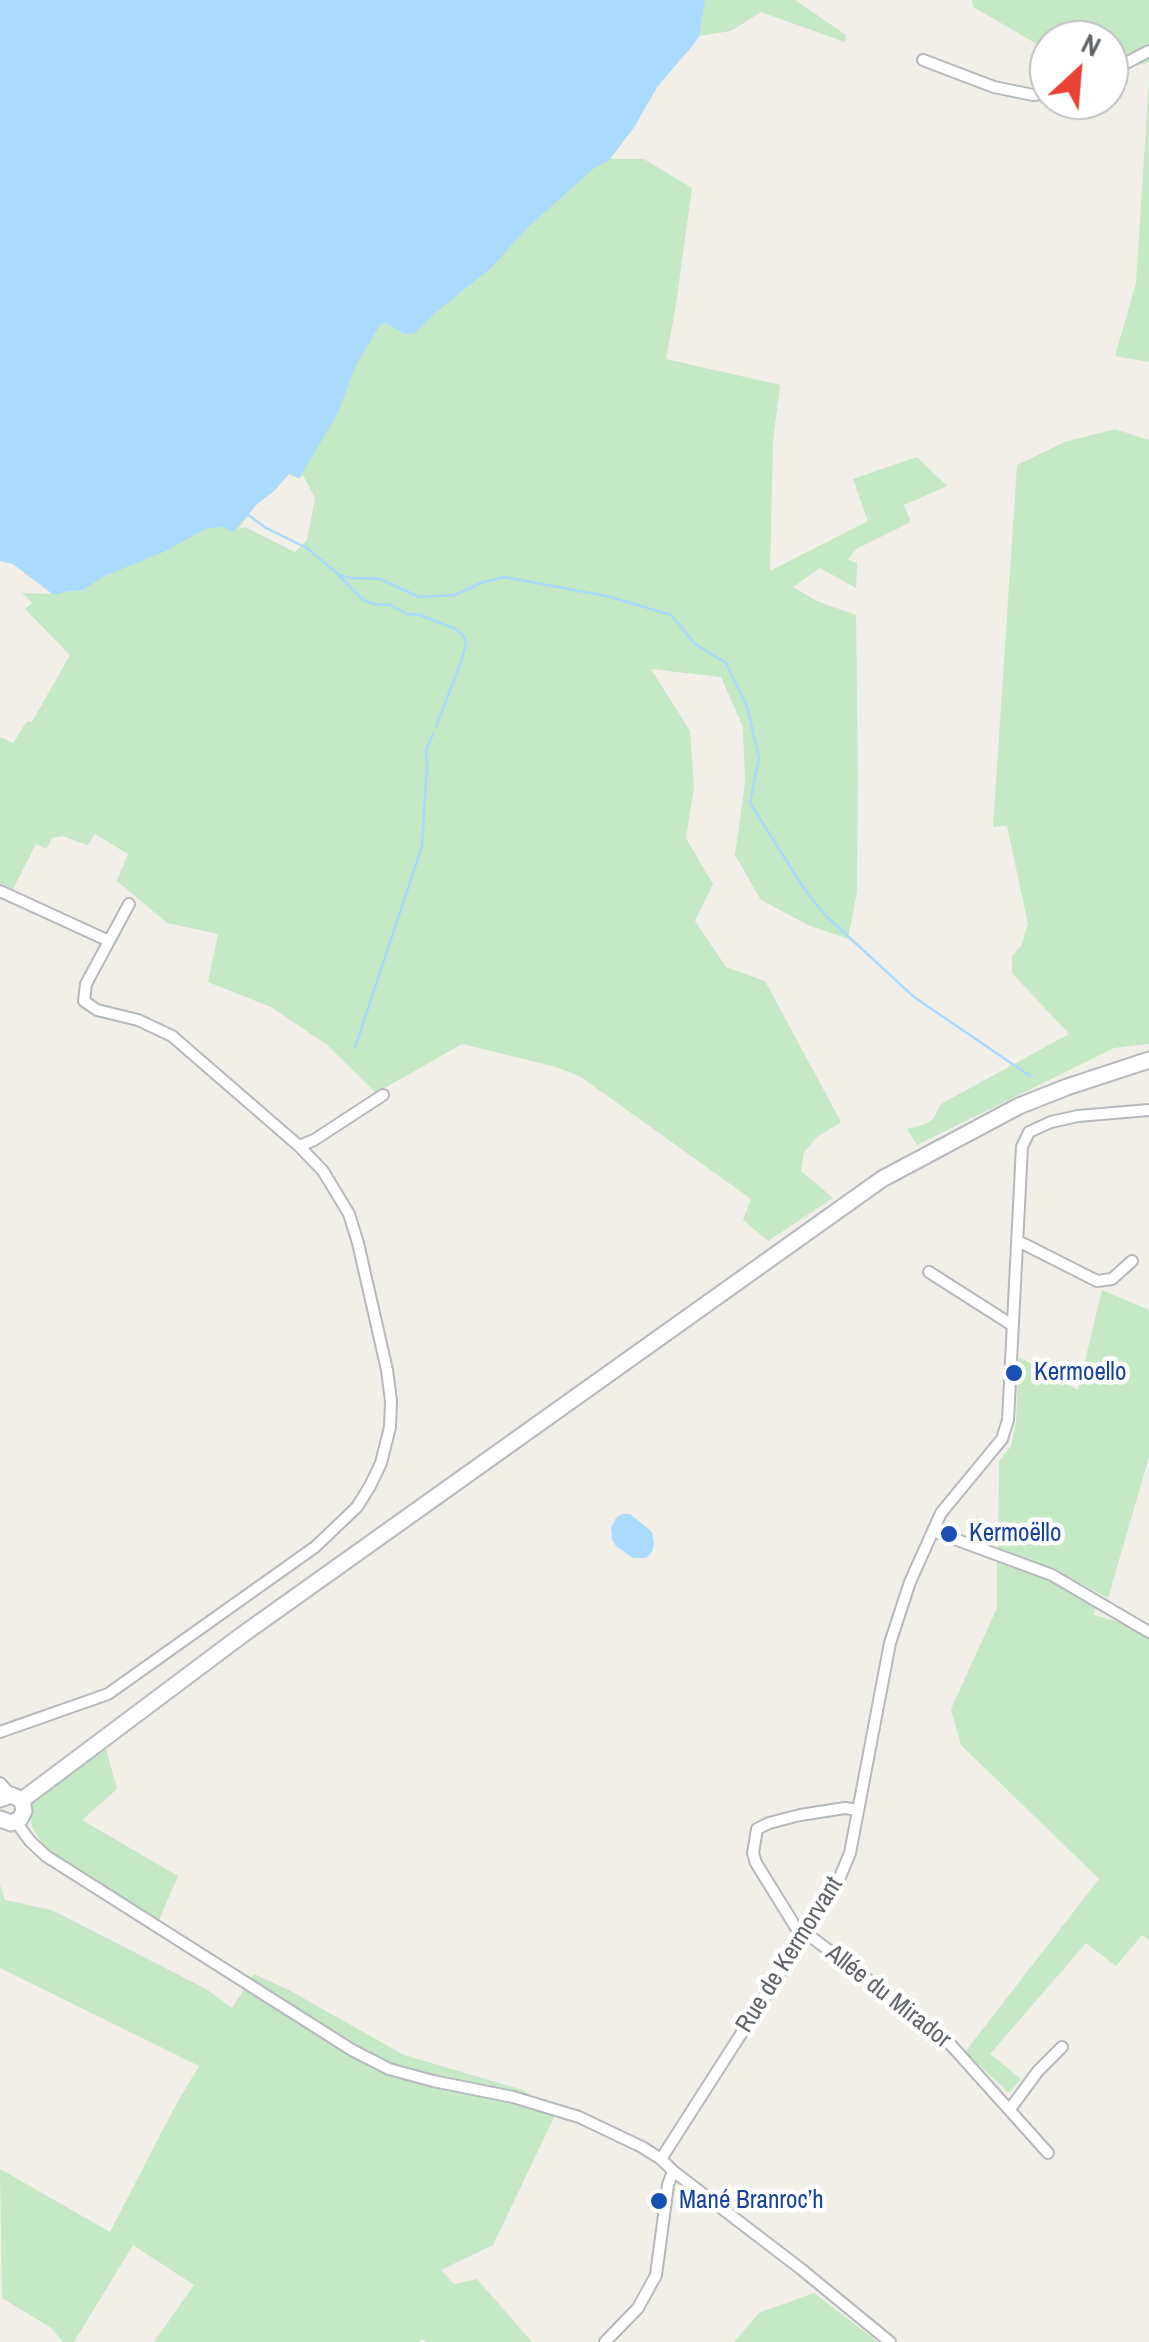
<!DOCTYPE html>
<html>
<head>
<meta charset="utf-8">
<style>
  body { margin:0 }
  #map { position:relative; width:1149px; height:2342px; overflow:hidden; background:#f1efe8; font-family:"Archivo Narrow",sans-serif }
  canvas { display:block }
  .north { position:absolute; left:1029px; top:20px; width:100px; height:100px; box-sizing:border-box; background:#fff; border:2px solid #bfc1c3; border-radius:50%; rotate:26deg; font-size:28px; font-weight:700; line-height:40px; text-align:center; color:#5f6368 }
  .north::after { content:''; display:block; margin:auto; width:35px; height:45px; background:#ea4335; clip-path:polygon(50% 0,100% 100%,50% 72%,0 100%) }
</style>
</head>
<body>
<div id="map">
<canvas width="1149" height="2342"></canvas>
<div class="north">N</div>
</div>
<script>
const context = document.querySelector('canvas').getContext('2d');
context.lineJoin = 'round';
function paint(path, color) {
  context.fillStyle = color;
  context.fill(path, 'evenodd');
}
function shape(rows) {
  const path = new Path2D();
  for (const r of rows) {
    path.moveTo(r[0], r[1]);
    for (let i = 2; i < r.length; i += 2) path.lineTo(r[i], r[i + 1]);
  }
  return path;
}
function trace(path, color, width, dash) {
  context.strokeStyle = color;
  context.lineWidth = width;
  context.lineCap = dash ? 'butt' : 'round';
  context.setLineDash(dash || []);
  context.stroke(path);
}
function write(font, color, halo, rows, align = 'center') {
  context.font = font + ' "Archivo Narrow",sans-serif';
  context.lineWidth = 9;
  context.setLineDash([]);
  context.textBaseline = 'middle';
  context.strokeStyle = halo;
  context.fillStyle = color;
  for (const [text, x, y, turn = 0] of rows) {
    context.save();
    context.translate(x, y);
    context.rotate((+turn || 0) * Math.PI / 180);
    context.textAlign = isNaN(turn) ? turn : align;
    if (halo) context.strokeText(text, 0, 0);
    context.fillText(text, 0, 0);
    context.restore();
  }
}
paint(shape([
  [0,0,795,0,846,35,845,42,761,12,731,31,699,36,657,87,635,126,610,159,644,159,692,188,675,311,666,359,780,385,773,441,770,571,868,521,853,479,917,457,947,486,904,505,911,522,856,549,848,560,857,563,856,588,820,568,793,587,817,601,856,615,858,777,857,892,848,939,808,925,761,900,735,855,745,783,743,727,721,677,651,669,690,731,694,787,686,838,713,884,695,921,726,967,765,981,841,1122,817,1137,804,1152,801,1171,833,1198,768,1241,743,1220,751,1199,581,1077,556,1067,462,1044,376,1093,326,1044,271,1007,208,982,218,934,167,923,117,881,128,854,95,834,88,845,62,836,52,838,46,849,36,844,13,889,0,883,0,737,13,743,27,721,32,722,70,655,25,609,32,603,22,593,52,594,13,564,0,561],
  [289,474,299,478,303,475,315,498,307,540,295,552,245,527,238,529,256,505,275,490],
  [972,0,1149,0,1149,62,1109,72,1109,40,1049,40,1049,51,973,7],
  [1149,80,1149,362,1115,356,1136,283],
  [1115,429,1149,440,1149,1044,1114,1048,917,1145,907,1129,926,1124,933,1119,941,1104,1069,1034,1012,973,1012,956,1021,946,1028,924,1007,826,993,827,1017,465,1065,442],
  [1102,1290,1149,1310,1149,1457,1108,1598,1060,1572,998,1549,999,1461,1011,1446,1016,1421,1019,1357,1078,1390],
  [997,1562,1042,1577,1095,1606,1094,1615,1126,1624,1149,1638,1149,1940,1142,1935,1116,1966,1086,1943,990,2054,1021,2079,1009,2093,965,2052,1099,1879,961,1745,951,1709,997,1608],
  [106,1749,117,1789,82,1820,178,1876,159,1920,48,1854,32,1827,29,1811,32,1802],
  [0,1885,5,1900,52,1910,206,1989,232,2008,254,1974,287,1989,404,2055,523,2090,557,2111,493,2245,441,2270,454,2284,477,2279,532,2342,427,2342,422,2339,419,2342,154,2342,194,2285,133,2245,74,2342,63,2342,50,2327,2,2298,0,2169,110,2232,173,2110,199,2066,0,1968],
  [814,2293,878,2342,734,2342,759,2313]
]), '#c5e8c5');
paint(shape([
  [0,0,705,0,699,36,694,44,657,87,635,126,609,160,593,169,527,228,491,268,435,313,415,333,405,334,385,323,381,324,356,365,337,415,299,478,289,474,275,490,256,505,233,532,223,527,205,529,166,551,102,577,84,590,69,591,54,595,13,564,0,561],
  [622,1514,630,1514,652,1532,654,1544,652,1552,646,1558,633,1558,616,1546,612,1539,611,1528,616,1518]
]), '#aadaff');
trace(shape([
  [247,514,266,528,307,548,339,575,352,578,380,579,419,597,455,595,483,582,505,577,611,597,671,615,695,644,726,663,747,706,759,758,750,803,805,890,825,915,914,997,1030,1076],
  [340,577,363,600,374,604,390,605,407,614,420,615,456,629,464,636,466,644,461,662,436,727],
  [355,1048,422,846,427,766,426,750,433,734]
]), '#aadaff', 2.5);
const street = shape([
  [923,60,994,87,1033,95,1049,93],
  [1109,72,1149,51],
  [0,891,109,941],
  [299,1146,314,1140,383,1095],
  [1018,1241,1097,1281,1112,1279,1132,1261],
  [929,1272,1012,1325],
  [933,1531,1052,1575,1149,1632],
  [0,1732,108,1694,315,1547,357,1507,370,1486,381,1463,390,1427,391,1401,387,1370,358,1243,349,1214,323,1171,299,1146,172,1036,138,1020,97,1010,84,1001,86,984,129,904],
  [0,1783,11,1795],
  [16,1822,30,1841,46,1856,352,2050,389,2069,433,2081,513,2097,579,2117,642,2147,661,2159,673,2171,801,2269,890,2342],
  [807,1934,886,1993,951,2045,1048,2153],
  [803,1939,756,1863,753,1853,757,1829,769,1823,800,1815,845,1808,858,1810],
  [1010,2109,1038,2071,1062,2047],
  [661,2159,837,1884,850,1853,890,1643,910,1582,941,1513,1002,1439,1008,1420,1022,1147,1029,1132,1051,1122,1078,1116,1149,1110],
  [605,2342,638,2308,656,2275,668,2185,673,2171]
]);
const secondary = shape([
  [0,1799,11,1795,22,1800],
  [22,1800,242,1635,882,1179,1019,1106,1067,1087,1149,1060],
  [0,1819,11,1823,20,1819,24,1811,22,1800]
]);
trace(street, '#b5b8bc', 14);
trace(secondary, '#b6babf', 19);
trace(street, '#fff', 10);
trace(secondary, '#fff', 15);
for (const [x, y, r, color] of [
  [1014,1373,10,"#1a4fb4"],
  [949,1534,10,"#1a4fb4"],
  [659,2201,10,"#1a4fb4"]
]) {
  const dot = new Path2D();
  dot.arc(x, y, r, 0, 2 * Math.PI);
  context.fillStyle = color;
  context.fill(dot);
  trace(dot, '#fff', 4);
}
write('25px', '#164399', '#fff', [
  ["Kermoello",1034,1373],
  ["Kermoëllo",969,1534],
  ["Mané Branroc’h",679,2201]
], 'left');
write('25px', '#5f6368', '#fff', [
  ["Rue de Kermorvant",790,1955,-58],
  ["Allée du Mirador",888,1997,38]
]);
</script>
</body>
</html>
